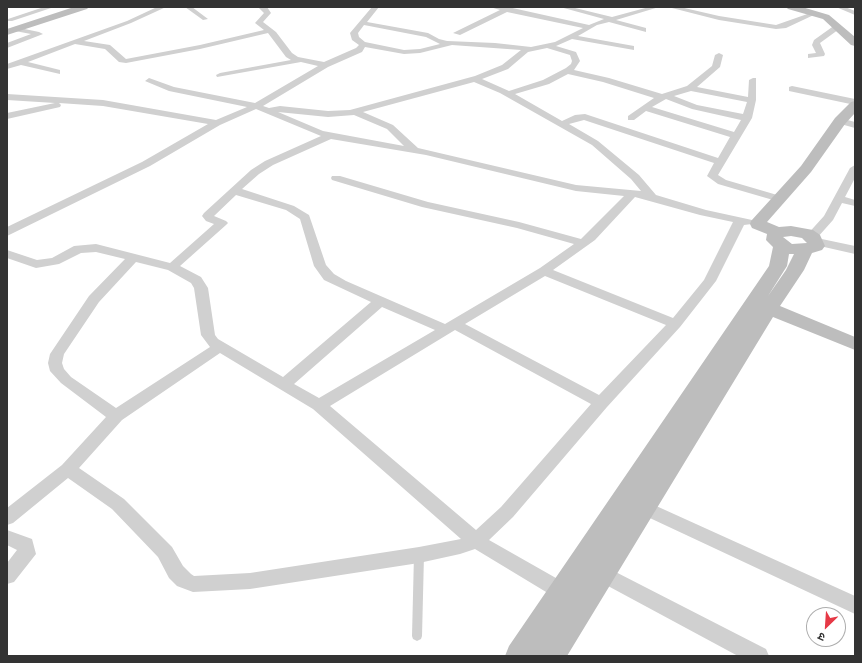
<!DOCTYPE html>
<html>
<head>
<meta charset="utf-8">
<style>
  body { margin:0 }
  #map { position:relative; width:862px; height:663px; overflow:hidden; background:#fff; font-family:"Open Sans","Noto Sans Devanagari",sans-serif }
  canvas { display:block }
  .frame { position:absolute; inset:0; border:8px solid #333; pointer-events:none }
  .north { position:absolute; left:806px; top:607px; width:40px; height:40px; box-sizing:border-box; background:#fff; border:1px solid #adadad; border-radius:50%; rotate:205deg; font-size:11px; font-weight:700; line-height:16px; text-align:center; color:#333 }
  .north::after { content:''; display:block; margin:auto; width:14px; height:18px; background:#e63946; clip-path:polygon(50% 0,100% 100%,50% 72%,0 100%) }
</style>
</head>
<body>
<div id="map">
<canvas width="862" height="663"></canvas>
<div class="frame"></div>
<div class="north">उ</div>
</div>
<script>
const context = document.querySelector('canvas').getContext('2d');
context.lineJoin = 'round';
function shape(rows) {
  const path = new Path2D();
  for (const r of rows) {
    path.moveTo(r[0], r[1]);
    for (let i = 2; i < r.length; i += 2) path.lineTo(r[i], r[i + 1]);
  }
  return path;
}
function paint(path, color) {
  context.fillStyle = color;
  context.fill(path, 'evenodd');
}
paint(shape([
  [419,551,422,552,424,555,422,636,421,639,417,641,413,639,412,636,414,555,416,552,419,551]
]), '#d0d0d0');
paint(shape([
  [44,7,54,7,12,21,7,21,8,19,44,7],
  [157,7,166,7,131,23,84,41,110,45,126,59,200,45,264,30,255,23,264,13,258,7,267,7,271,13,263,22,276,32,292,53,298,57,324,62,356,48,359,45,352,40,350,33,372,7,379,7,367,22,428,33,439,39,447,41,495,43,531,47,555,42,583,28,507,12,460,35,453,33,500,10,490,7,508,7,589,25,604,19,560,7,571,7,612,17,649,7,659,7,616,20,646,28,646,32,609,22,597,25,578,36,634,46,634,50,572,39,556,46,576,52,580,61,574,70,609,78,662,94,687,86,712,66,715,55,719,53,723,55,720,67,697,87,748,97,749,80,753,78,756,78,756,100,752,118,718,175,726,180,784,197,786,199,780,202,718,184,707,176,714,163,584,120,569,124,598,141,639,175,656,195,706,210,752,220,754,222,752,224,744,225,716,281,680,327,607,407,513,517,489,540,570,586,573,592,570,598,563,600,556,598,475,549,460,554,419,563,250,589,193,592,177,586,169,578,158,557,112,509,68,478,13,523,7,525,7,508,62,465,106,417,61,383,50,371,48,363,50,354,89,296,125,259,96,252,81,253,59,264,36,268,7,258,7,250,37,260,52,258,74,246,96,244,170,263,214,224,206,221,202,216,204,213,251,170,265,161,321,136,256,109,220,125,150,166,7,236,7,227,142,162,208,124,103,106,59,103,61,105,60,107,7,119,7,113,55,103,7,100,7,94,103,100,216,120,247,107,169,91,145,81,149,78,174,87,255,103,318,66,301,62,217,77,216,75,220,73,291,60,286,57,268,33,200,49,126,63,119,62,105,49,75,44,28,62,60,70,60,74,21,65,7,69,7,64,127,21,157,7],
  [364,25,426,37,440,44,420,49,404,50,365,42,359,37,358,33,364,25],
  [452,45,521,50,502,65,475,76,350,110,328,111,280,106,269,108,263,106,328,67,362,52,365,47,404,54,420,53,452,45],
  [547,48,570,55,572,61,571,64,566,68,543,80,509,91,482,79,508,69,528,52,547,48],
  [568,74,603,82,654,98,628,116,628,120,634,120,646,111,730,137,718,158,585,114,575,115,562,121,515,94,549,84,568,74],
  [474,82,500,93,592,145,631,179,641,191,576,185,418,148,393,125,363,112,474,82],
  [691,91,747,102,743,114,697,105,674,96,691,91],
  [666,99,692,109,741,120,734,132,652,107,666,99],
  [278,112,328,117,354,115,387,129,404,146,323,131,278,112],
  [331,139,426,155,576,191,624,196,581,239,519,222,428,202,340,176,332,176,331,178,332,180,422,207,517,228,574,244,540,268,445,324,346,281,334,274,326,265,309,215,294,206,242,189,259,174,273,165,331,139],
  [236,195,286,210,300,219,314,266,324,280,371,302,283,377,218,339,215,335,208,288,201,277,180,266,226,225,228,223,226,221,214,216,236,195],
  [635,197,700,215,733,222,704,280,673,318,553,270,595,240,635,197],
  [136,262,168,270,191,283,194,288,201,335,210,347,116,408,71,377,64,369,62,363,64,354,99,302,136,262],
  [545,276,666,325,599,395,465,324,545,276],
  [382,307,435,330,319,398,294,384,382,307],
  [455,330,591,404,501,507,476,530,330,406,455,330],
  [220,353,313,409,461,539,419,547,250,573,194,576,191,574,183,566,172,547,124,499,79,468,122,420,220,353],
  [185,7,192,7,208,19,203,20,185,7],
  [668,7,680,7,719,16,776,25,813,12,818,13,786,28,776,29,719,20,668,7],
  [836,7,845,7,855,11,855,15,836,7],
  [835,25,842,27,820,43,825,54,824,56,808,58,808,54,816,53,812,45,814,40,835,25],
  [15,27,39,32,43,34,7,48,7,43,31,34,15,31,15,27],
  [792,86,855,99,855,105,789,91,789,87,792,86],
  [840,118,855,122,855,128,837,123,837,119,840,118],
  [855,165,855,178,845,197,855,200,855,206,842,203,833,220,817,238,855,246,855,254,811,244,805,237,824,216,850,168,855,165],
  [643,500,855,596,855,614,637,512,634,507,637,502,643,500],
  [7,530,32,539,36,554,14,582,7,584,7,563,17,550,7,545,7,530],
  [602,565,766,649,769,656,738,656,595,579,592,573,595,567,602,565]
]), '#d0d0d0');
paint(shape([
  [74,7,89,7,87,9,7,35,7,29,74,7],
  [786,7,802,7,829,15,855,37,855,46,851,45,823,19,788,9,786,7],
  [855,101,855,113,845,124,811,172,767,222,779,227,791,226,813,230,820,235,825,246,822,250,812,253,804,270,780,306,855,337,855,350,773,317,567,656,505,656,509,646,769,266,773,247,766,240,767,234,752,228,750,224,751,221,801,166,835,118,851,102,855,101],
  [791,236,802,238,807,243,792,244,783,237,791,236],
  [789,254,794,254,786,270,768,296,787,266,789,254]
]), '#bdbdbd');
</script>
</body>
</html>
